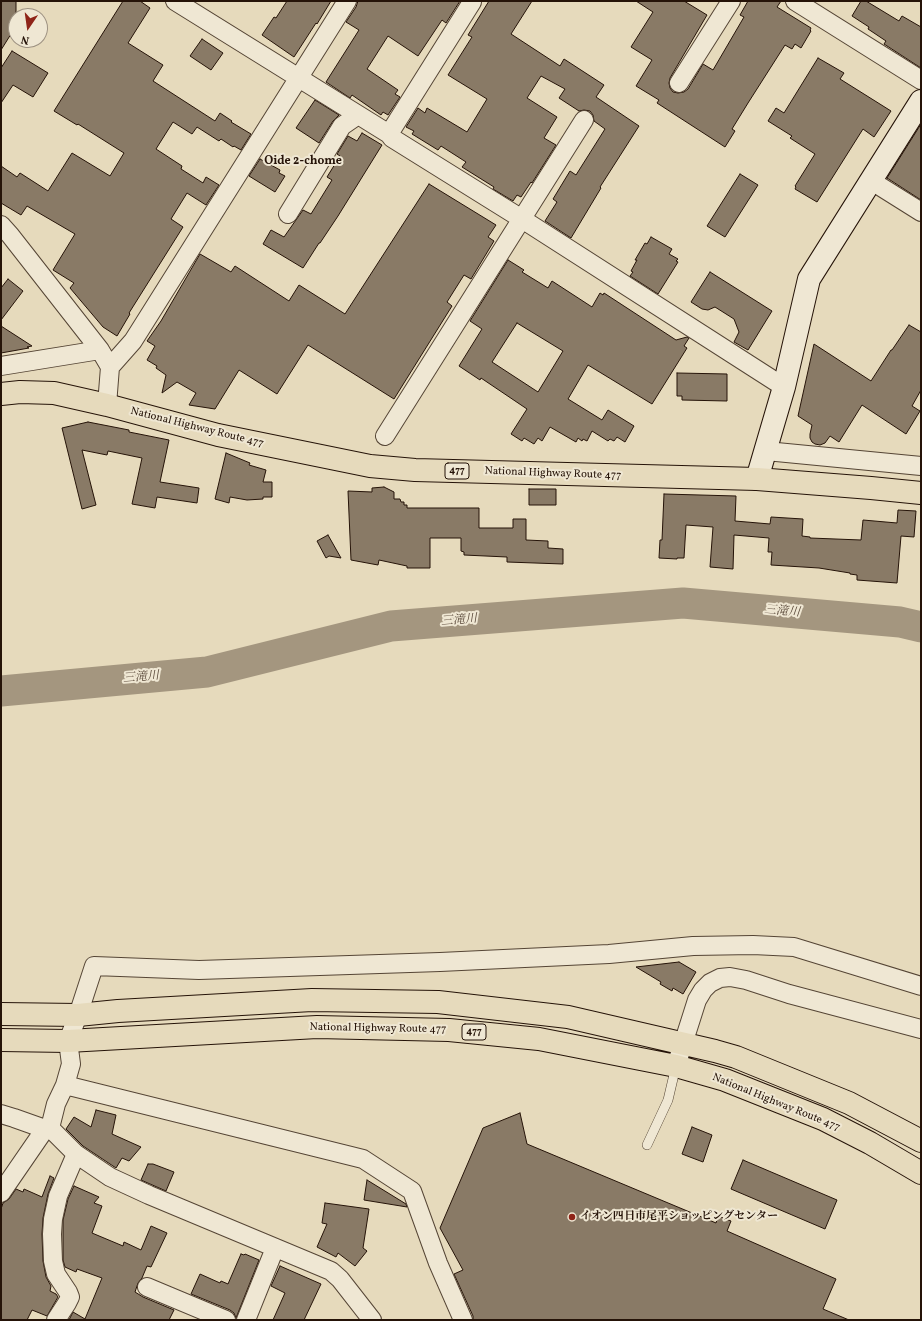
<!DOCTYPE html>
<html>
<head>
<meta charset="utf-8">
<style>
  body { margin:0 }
  #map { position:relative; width:922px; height:1321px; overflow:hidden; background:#e6dabc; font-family:Vollkorn,serif }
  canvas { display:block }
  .frame { position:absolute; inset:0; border:2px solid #251308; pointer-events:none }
  .north { position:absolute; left:8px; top:8px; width:40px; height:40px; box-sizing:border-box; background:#efe7d3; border:1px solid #9e9282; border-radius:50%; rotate:193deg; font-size:11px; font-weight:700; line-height:16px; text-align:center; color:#251308 }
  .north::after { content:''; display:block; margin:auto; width:14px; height:18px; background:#8f2418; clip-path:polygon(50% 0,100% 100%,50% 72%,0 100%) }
</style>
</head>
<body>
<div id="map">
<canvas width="922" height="1321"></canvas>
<div class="frame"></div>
<div class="north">N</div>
</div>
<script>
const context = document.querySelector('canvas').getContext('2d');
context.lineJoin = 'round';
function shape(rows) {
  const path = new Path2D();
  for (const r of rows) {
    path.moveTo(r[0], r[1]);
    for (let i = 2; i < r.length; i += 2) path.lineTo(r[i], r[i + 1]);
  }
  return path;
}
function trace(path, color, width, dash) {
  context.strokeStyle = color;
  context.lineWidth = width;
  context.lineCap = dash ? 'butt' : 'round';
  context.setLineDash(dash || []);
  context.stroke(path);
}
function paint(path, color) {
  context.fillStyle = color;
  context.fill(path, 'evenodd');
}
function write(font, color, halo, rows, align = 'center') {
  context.font = font + ' Vollkorn,"Noto Serif JP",serif';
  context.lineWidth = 4;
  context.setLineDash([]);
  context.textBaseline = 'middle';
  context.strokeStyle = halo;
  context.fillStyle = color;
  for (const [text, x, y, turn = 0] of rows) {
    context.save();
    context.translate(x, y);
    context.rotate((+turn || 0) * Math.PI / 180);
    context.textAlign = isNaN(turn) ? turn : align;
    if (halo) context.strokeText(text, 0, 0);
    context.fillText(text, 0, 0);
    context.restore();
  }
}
trace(shape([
  [1,691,207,672,391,626,683,603,900,622,921,627]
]), '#a4967f', 31);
const building = shape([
  [1,1,16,1,16,26,1,50,1,1],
  [123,1,140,1,150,8,128,43,163,65,153,81,215,121,220,113,232,121,231,122,251,134,241,150,234,146,233,147,221,139,219,141,197,127,192,134,173,122,156,149,182,166,181,169,203,183,206,177,219,185,206,205,187,193,171,219,183,227,129,313,130,314,117,336,103,327,70,288,74,283,53,270,75,234,27,206,21,215,1,203,1,166,17,177,20,173,48,191,72,153,110,176,124,153,78,124,77,125,54,111,123,1],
  [287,1,331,1,317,24,316,23,294,57,262,35,274,17,276,18,287,1],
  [358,1,460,1,446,23,442,20,418,56,388,36,367,69,398,90,395,94,400,97,388,115,383,112,381,115,352,95,350,98,326,82,359,30,346,22,356,7,358,1],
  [489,1,532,1,511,34,560,66,564,59,604,85,596,97,639,126,600,187,601,188,571,238,545,221,557,202,553,199,570,171,576,175,605,129,594,121,593,115,590,111,584,110,579,111,559,98,565,89,541,76,527,98,557,117,544,138,556,145,532,183,531,182,521,197,517,195,513,201,493,189,494,187,462,167,466,162,441,146,438,150,412,134,414,131,406,127,418,108,425,113,427,108,467,132,487,99,448,75,472,37,468,35,489,1],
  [636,1,684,1,707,15,670,78,669,83,670,88,673,92,678,93,684,92,688,89,703,64,713,70,744,17,740,15,748,1,781,1,777,7,811,28,810,30,811,31,801,48,795,44,792,49,785,45,748,103,732,129,735,131,725,147,657,103,659,100,636,86,652,60,631,47,653,12,636,1],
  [861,1,866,1,899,21,902,16,921,27,921,68,884,44,886,41,868,29,869,27,852,16,861,1],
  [202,39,223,53,211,70,190,56,202,39],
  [12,51,48,73,33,97,13,85,1,103,1,68,12,51],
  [818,58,844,73,840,79,891,111,874,137,863,129,817,202,795,189,796,187,795,186,815,154,790,138,792,136,768,121,776,108,784,113,818,58],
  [315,100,339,115,333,121,319,143,296,128,315,100],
  [921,124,921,200,887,178,921,124],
  [362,133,382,145,338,216,320,243,319,243,303,268,263,244,271,230,284,237,303,210,311,214,332,180,327,177,340,156,337,154,348,136,357,141,362,133],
  [260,159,280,170,279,173,285,176,275,192,249,176,260,159],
  [740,174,758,185,725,237,707,226,740,174],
  [429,184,496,225,488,237,494,241,471,279,464,275,447,302,452,306,394,399,308,345,277,394,239,370,215,409,189,405,196,393,177,382,162,393,166,375,156,368,157,366,147,360,155,346,147,341,161,321,200,254,231,272,235,266,289,301,299,285,345,314,429,184],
  [651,237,672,249,669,254,678,259,676,261,678,262,658,294,630,276,633,272,631,271,637,260,635,260,645,243,647,244,651,237],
  [508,260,524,270,522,272,548,288,552,281,592,307,600,293,603,295,604,293,676,340,687,337,689,338,684,346,687,348,652,404,588,365,568,399,602,420,608,410,634,426,625,442,617,437,614,441,610,439,608,441,592,431,587,441,583,439,582,441,578,438,576,442,550,427,542,441,538,438,534,444,524,438,522,441,511,434,527,409,481,378,480,380,459,366,482,329,470,321,508,260],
  [517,323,563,351,538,392,492,362,517,323],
  [710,272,772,311,748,350,734,342,739,332,734,319,715,307,708,310,702,309,691,302,710,272],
  [8,279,23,291,1,320,1,288,8,279],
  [909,325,921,332,921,390,912,406,920,411,906,434,862,405,839,442,830,436,825,443,820,445,815,444,812,442,810,438,810,434,812,425,798,416,814,344,871,381,891,350,892,350,909,325],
  [1,326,32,346,27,347,29,348,1,353,1,326],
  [677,373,727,374,727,401,682,400,682,396,677,396,677,373],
  [88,422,129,430,129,432,169,440,160,482,199,488,197,503,157,497,155,508,132,504,142,458,108,451,107,455,82,450,96,505,82,509,62,428,88,422],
  [226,453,250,463,249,465,266,470,263,482,272,482,272,497,263,497,263,499,247,500,230,497,229,503,215,499,226,453],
  [384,487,394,492,394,499,400,499,401,502,404,502,404,505,407,505,407,508,479,508,479,528,513,528,513,519,526,519,526,540,548,541,548,548,563,549,563,564,507,562,507,557,464,555,464,552,461,551,461,538,430,538,430,568,407,568,407,566,379,560,378,565,351,560,348,491,372,492,372,488,384,487],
  [529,489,556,489,556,505,529,505,529,489],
  [664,494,736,496,735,521,770,524,771,517,803,519,802,536,810,537,810,538,861,540,863,520,897,523,898,510,916,511,914,537,901,536,897,583,857,580,857,575,850,574,850,573,819,568,771,565,772,552,768,552,769,538,734,535,733,569,710,567,713,527,686,525,684,558,677,558,677,559,659,558,660,540,662,540,664,494],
  [328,535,341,558,329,556,326,558,317,541,328,535],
  [679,962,696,972,683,994,673,988,672,991,660,984,661,982,636,967,679,962],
  [96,1110,116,1115,112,1134,141,1147,129,1161,122,1158,116,1168,83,1146,66,1129,74,1117,91,1127,96,1110],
  [520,1113,527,1144,716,1223,718,1216,731,1221,727,1231,836,1279,823,1309,849,1320,473,1320,473,1316,454,1274,463,1270,440,1228,483,1128,520,1113],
  [692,1127,712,1135,703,1162,682,1154,692,1127],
  [743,1160,837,1200,825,1229,731,1189,743,1160],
  [148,1164,153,1164,174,1172,166,1191,141,1180,148,1164],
  [50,1176,54,1178,48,1194,43,1218,42,1234,43,1261,46,1277,51,1286,50,1291,56,1294,58,1297,47,1316,32,1310,27,1320,1,1320,1,1209,3,1203,9,1199,16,1189,23,1192,24,1189,42,1197,50,1176],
  [367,1180,406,1204,407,1207,364,1200,367,1180],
  [74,1186,99,1197,94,1203,102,1206,92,1233,123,1246,124,1242,141,1250,151,1226,167,1233,151,1267,147,1266,142,1278,138,1283,135,1292,143,1297,174,1310,169,1320,69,1320,73,1312,85,1319,102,1278,77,1269,76,1272,65,1267,63,1260,63,1220,68,1199,74,1186],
  [325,1203,369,1209,363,1248,367,1251,355,1266,338,1253,336,1257,317,1247,327,1224,322,1223,325,1203],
  [241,1254,244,1255,245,1254,259,1260,236,1318,234,1313,230,1310,191,1294,200,1274,220,1283,221,1281,228,1284,241,1254],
  [280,1266,321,1284,304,1320,273,1320,285,1293,271,1286,280,1266]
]);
paint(building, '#897a66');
trace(building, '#251308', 1);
const lane = shape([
  [647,1145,668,1100,676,1066]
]);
const street = shape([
  [175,1,389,134,392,138,522,219,784,387],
  [795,1,921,80],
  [679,83,731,1],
  [389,134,472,2],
  [870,180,921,212],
  [288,214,342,126,358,115],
  [1,225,10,235,100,350,110,367,107,405],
  [1,366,100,350],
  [110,367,133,341,347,1],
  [385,436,584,120],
  [766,451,921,466],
  [676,1066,697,1000,703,990,710,983,720,978,730,977,746,980,789,994,921,1029],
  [65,1085,363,1159,412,1191,438,1263,463,1320],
  [1,1114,14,1118,45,1129,50,1128],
  [50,1128,56,1104,65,1085,71,1064,68,1041,78,1015,94,966,199,970,440,962,609,954,693,946,753,945,794,947,921,986],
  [50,1128,76,1154,110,1177,149,1195,331,1271,340,1279,372,1320],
  [1,1193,45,1129],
  [147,1287,226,1320],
  [56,1320,67,1303,70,1297,68,1292,56,1274,53,1261,52,1234,53,1219,58,1196,76,1154],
  [246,1320,275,1248]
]);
const secondary = shape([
  [757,479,784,387,809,279,921,101]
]);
const highway = shape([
  [1,394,20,392,54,393,107,405,218,435,370,466,415,470,757,479,871,488,921,493],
  [1,1014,78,1015,118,1011,312,1000,438,1002,568,1017,715,1051,736,1057,849,1103,921,1141],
  [1,1040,68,1041,317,1027,449,1030,539,1039,676,1066,725,1080,823,1119,870,1143,921,1173]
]);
trace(lane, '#554535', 10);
trace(street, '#554535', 20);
trace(secondary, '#251308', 24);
trace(highway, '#251308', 24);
trace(lane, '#efe7d3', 9);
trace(street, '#efe7d3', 18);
trace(secondary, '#efe7d3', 22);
trace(highway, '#e6dabc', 22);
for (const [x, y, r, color] of [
  [572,1217,4,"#8f2418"]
]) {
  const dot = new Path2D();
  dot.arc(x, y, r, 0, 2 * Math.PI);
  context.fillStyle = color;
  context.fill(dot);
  trace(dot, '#efe7d3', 1.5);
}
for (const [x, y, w] of [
  [457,471,24],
  [474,1032,24]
]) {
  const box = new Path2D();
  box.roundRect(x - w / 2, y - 8, w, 16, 3);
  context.fillStyle = '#efe7d3';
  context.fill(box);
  trace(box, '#251308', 1);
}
write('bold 10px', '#251308', null, [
  ["477",457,471],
  ["477",474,1032]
]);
write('11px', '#251308', '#efe7d3', [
  ["National Highway Route 477",197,428,14],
  ["National Highway Route 477",553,474,2],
  ["National Highway Route 477",378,1029,1],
  ["National Highway Route 477",776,1103,22]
]);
write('bold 11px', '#251308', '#efe7d3', [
  ["イオン四日市尾平ショッピングセンター",580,1217]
], 'left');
write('bold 12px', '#251308', '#efe7d3', [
  ["Oide 2-chome",303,162]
]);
write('italic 12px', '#584738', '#efe7d3', [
  ["三滝川",782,612,5],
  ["三滝川",459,621,-5],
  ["三滝川",141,678,-5]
]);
</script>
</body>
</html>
